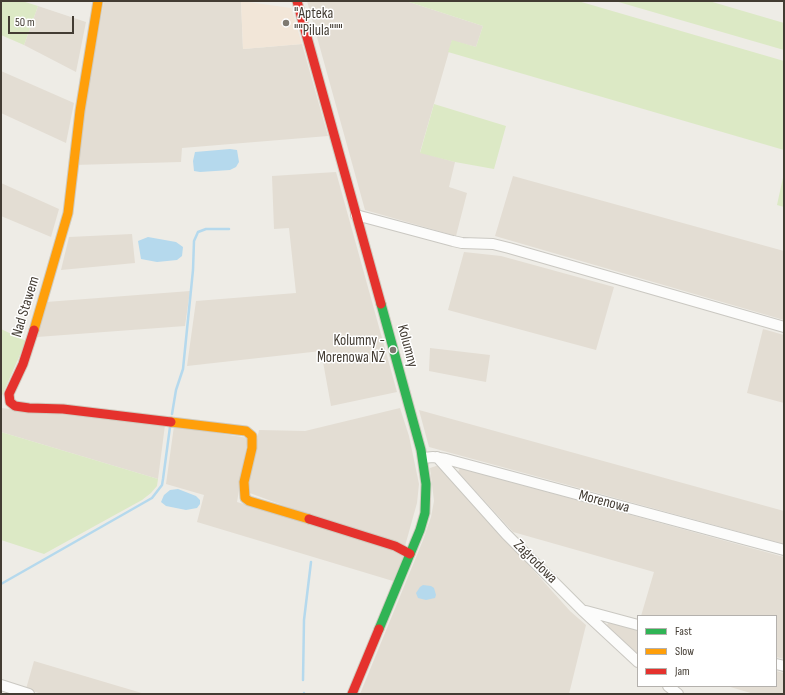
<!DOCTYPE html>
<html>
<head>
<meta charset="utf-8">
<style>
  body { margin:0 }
  #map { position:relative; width:785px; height:695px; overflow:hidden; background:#eeece6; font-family:"Sofia Sans Condensed",sans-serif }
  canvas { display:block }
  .frame { position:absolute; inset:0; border:2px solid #433c33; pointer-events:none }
  .legend { position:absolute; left:637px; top:615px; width:140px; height:72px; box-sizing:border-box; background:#fff; border:1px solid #b4b1ad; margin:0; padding:5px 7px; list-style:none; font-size:12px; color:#433c33 }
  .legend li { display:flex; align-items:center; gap:8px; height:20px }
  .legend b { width:20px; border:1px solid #b4b1ad }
  .scale { position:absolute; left:8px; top:16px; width:66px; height:18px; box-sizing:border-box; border:2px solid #433c33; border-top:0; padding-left:5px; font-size:12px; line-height:14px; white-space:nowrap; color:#433c33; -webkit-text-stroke:3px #fff; paint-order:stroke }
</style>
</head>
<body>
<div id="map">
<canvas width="785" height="695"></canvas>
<div class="frame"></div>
<ul class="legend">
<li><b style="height:5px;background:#30b455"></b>Fast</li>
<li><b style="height:5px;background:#ff9f0a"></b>Slow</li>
<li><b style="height:5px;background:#e5322d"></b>Jam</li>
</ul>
<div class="scale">50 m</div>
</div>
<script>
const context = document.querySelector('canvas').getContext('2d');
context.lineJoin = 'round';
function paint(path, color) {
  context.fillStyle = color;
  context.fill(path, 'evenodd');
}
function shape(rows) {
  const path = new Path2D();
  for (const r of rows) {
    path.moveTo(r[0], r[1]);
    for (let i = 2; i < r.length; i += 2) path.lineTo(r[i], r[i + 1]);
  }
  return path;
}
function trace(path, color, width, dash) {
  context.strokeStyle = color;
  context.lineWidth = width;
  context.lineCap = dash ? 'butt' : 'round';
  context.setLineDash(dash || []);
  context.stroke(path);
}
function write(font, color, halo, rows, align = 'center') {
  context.font = font + ' "Sofia Sans Condensed",sans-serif';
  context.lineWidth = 3;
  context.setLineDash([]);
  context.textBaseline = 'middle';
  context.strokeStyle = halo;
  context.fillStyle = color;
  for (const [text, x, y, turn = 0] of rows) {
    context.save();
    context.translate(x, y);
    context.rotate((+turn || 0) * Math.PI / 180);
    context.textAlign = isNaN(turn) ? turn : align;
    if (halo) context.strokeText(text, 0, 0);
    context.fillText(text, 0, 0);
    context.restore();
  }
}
paint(shape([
  [104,1,241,1,243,49,302,44,328,136,182,148,181,162,74,165],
  [307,1,406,1,483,26,476,47,452,41,420,152,455,162,449,187,467,193,456,236,365,210],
  [38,6,86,22,76,72,24,45],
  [1,71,74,103,66,143,1,113],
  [336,172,397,392,331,406,321,351,187,366,196,301,296,293,289,228,274,229,272,176],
  [513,176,784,251,784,320,495,236],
  [1,183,59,209,51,237,1,216],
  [132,234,135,263,61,270,69,237],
  [464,252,501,256,614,287,596,350,448,310],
  [190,291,185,326,37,337,46,302],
  [763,329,784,335,784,403,747,393],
  [430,348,490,355,486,382,429,371],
  [1,408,165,425,158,479,1,432],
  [400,408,409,436,419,484,417,503,405,546,320,519,247,492,259,430,305,431],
  [419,410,784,511,784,544,429,447],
  [174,426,248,438,237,502,405,553,393,581,197,522,204,495,166,484],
  [439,465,570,611,586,625,569,694,360,694,423,540,431,517,434,501,430,468],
  [460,468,784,557,784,659,776,657,776,616,641,616,654,572,513,532,458,472],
  [609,621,638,630,638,654,606,627],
  [34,661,145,694,42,694,26,689],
  [776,671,784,673,784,694,754,694,727,686,776,686]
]), '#e3ddd3');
paint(shape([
  [241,1,291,8,302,44,243,49]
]), '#f2e6d8');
paint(shape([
  [1,1,22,1,38,6,24,45,1,35],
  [406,1,578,1,784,61,784,150,448,52,452,40,476,47,483,26],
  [615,1,709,1,784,23,784,50],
  [434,104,506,126,494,169,455,162,420,153],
  [784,173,784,207,777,205],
  [1,329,26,341,1,398],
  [1,432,158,479,157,486,151,493,142,500,44,554,1,540]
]), '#dce9c5');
paint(shape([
  [230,149,237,150,239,162,236,167,230,170,200,172,194,171,193,161,195,152],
  [148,237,176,242,183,247,182,256,177,260,157,262,141,259,138,241],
  [178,489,196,496,200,500,200,504,197,508,186,510,166,506,161,502,164,495,170,490],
  [423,585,431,586,434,588,436,595,435,598,426,600,418,598,416,593,420,587]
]), '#b5d9ed');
trace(shape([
  [172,414,176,390,183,369,193,270,194,241,198,232,206,229,229,229],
  [1,584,152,498,162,485,163,479,170,427],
  [303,680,304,620,311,562],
  [304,693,304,694]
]), '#b5d9ed', 2.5);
const street = shape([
  [356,215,453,241,462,243,493,244,509,248,784,327],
  [437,457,506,534,582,610,638,662],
  [423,458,433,457,446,459,784,550],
  [586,611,638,625],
  [776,664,784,666],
  [1,685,29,694],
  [668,686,678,694]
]);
const fast = shape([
  [379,629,420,530,425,513,426,484,421,450,381,304]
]);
const slow = shape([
  [34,330,68,213,80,111,98,1],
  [171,422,246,431,252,436,252,448,244,482,245,498,249,501,309,519]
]);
const jam = shape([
  [297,1,381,304],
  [34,330,23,364,9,394,10,402,15,406,29,408,63,409,171,422],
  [309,519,395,546,410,554],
  [352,694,379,629]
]);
trace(street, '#cac8c2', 12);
trace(fast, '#cfcabe', 11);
trace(slow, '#cfcabe', 11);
trace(jam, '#cfcabe', 11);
trace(street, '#fcfcfb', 10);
trace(fast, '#30b455', 9);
trace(slow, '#ff9f0a', 9);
trace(jam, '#e5322d', 9);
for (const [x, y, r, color] of [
  [286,23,4,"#7f7a72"],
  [393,350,4,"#7f7a72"]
]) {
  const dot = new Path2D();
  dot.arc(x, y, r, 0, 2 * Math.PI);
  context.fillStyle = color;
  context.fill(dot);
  trace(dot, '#fff', 1.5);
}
write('15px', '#433c33', '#fff', [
  ["\"Apteka",294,14],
  ["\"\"Pilula\"\"\"",294,31],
  ["Kolumny -",385,341,"right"],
  ["Morenowa NŻ",385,358,"right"]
], 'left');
write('15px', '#433c33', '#fff', [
  ["Nad Stawem",26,307,-73],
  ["Kolumny",407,346,75],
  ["Morenowa",604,502,15],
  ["Zagrodowa",535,562,45]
]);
</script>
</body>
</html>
